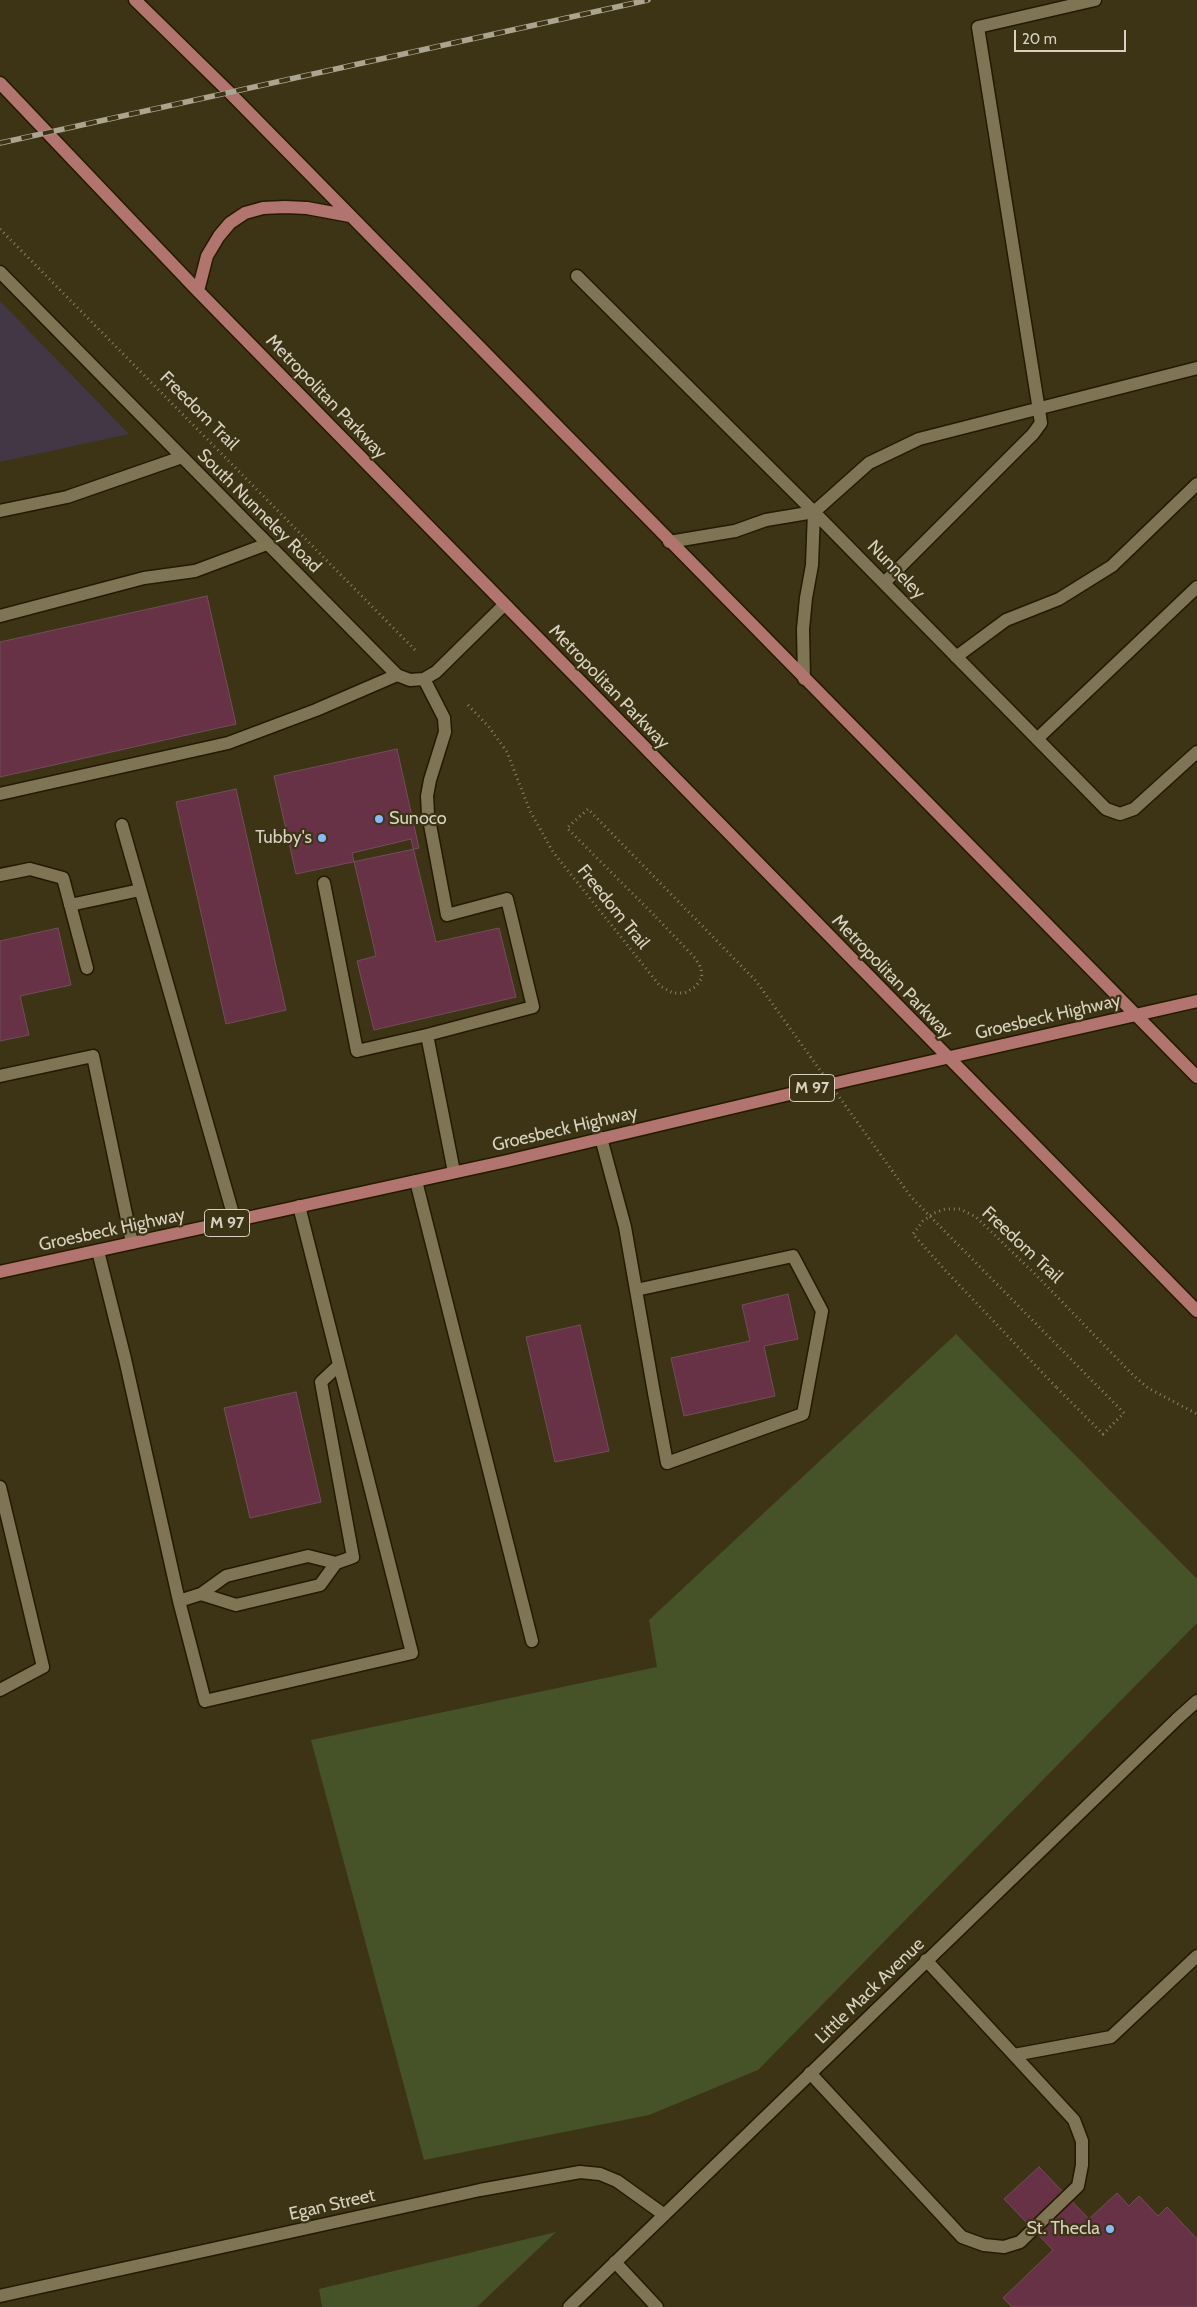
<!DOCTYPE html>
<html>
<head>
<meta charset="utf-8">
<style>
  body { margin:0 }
  #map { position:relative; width:1197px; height:2307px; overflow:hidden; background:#3d3315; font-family:Cabin,sans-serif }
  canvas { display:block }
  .scale { position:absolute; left:1014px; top:30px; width:112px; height:22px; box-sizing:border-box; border:2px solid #d6d1c0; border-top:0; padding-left:6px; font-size:15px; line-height:18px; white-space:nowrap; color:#d6d1c0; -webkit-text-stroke:4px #3d3315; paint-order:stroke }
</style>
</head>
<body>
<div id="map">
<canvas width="1197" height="2307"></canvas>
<div class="scale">20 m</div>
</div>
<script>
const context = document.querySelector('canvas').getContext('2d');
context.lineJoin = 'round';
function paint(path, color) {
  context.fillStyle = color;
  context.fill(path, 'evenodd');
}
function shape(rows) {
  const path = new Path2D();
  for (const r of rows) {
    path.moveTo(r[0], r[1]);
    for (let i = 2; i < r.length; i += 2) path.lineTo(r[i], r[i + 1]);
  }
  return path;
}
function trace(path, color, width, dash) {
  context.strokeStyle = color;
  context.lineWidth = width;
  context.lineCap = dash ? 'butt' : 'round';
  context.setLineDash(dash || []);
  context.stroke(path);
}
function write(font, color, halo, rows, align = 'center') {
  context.font = font + ' Cabin,sans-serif';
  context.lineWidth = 4.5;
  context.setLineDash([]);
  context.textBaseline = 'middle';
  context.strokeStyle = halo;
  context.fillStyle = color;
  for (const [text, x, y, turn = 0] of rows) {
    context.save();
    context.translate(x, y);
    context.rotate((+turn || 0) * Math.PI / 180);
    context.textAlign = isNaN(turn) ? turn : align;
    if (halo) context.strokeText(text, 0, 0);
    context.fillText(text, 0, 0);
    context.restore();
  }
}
paint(shape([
  [0,301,129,434,0,462]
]), '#433745');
paint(shape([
  [956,1334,1197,1579,1197,1623,758,2070,649,2115,424,2160,311,1740,657,1667,649,1620],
  [556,2232,477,2307,322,2307,319,2289]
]), '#465329');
const building = shape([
  [207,596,236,724,0,777,0,642,207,596],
  [397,749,419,848,296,874,274,776,397,749],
  [236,789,286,1010,226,1024,176,802,236,789],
  [411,839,436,942,499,928,516,997,374,1030,357,961,376,956,352,853,411,839],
  [58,928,71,985,20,996,29,1035,0,1041,0,941,58,928],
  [788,1294,798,1339,764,1346,775,1396,684,1416,671,1358,750,1341,742,1305,788,1294],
  [580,1325,609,1451,555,1462,526,1337,580,1325],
  [296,1392,321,1502,250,1518,224,1408,296,1392],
  [1039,2167,1089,2219,1117,2193,1129,2206,1139,2196,1158,2216,1167,2207,1197,2239,1197,2307,1012,2307,1003,2298,1053,2250,1004,2199,1039,2167]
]);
paint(building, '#673146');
trace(building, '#714f5b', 1);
const lane = shape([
  [577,276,814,512,1106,809,1120,814,1134,809,1197,752],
  [0,511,67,497,182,457],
  [814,512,869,463,919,439,1197,368],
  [669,542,735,531,766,520,814,512,812,565,806,598,803,629,804,679],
  [884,583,1033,434,1041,423,978,27,1095,0],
  [0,616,144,578,195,571,267,544],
  [956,657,1006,620,1059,599,1112,566,1197,484],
  [424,679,444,718,445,732,430,780,427,796,428,814,447,915,507,899,533,1007,427,1035,454,1172],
  [1037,739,1197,587],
  [0,794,228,743,316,710,397,675],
  [122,825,235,1221],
  [0,875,30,869,63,878,87,968],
  [324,883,357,1051,427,1035],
  [70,905,140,890],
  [0,1076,93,1056,132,1243],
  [601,1138,625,1227,636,1290,654,1393,667,1463,803,1414,822,1311,793,1256,636,1290],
  [416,1181,532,1641],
  [98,1251,125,1359,179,1601,205,1701,412,1653,299,1206],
  [0,1487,43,1667,0,1690],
  [201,1594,226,1576,308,1556,336,1563,353,1557,321,1382,339,1365],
  [179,1601,201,1594,236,1605,320,1585,336,1563],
  [926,1960,1014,2055,1111,2037,1197,1956],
  [810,2073,962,2237,984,2245,1004,2247,1020,2242,1078,2186,1082,2165,1082,2141,1074,2120,1014,2055],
  [615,2262,657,2307]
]);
const street = shape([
  [0,272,397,675,410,680,424,679,436,672,504,605],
  [0,2296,480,2190,580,2172,600,2174,617,2181,663,2214]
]);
const secondary = shape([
  [569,2307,1177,1719,1197,1701]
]);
const primary = shape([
  [135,0,230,93,1197,1077],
  [0,83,198,291,1197,1311],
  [198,291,207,256,219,236,230,223,245,213,263,208,285,207,307,208,350,216],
  [0,1272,507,1161,849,1080,1197,1001]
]);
trace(lane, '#231b00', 15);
trace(street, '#231b00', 15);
trace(secondary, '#231b00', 15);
trace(primary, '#231b00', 15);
trace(shape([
  [0,229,417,652],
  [468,705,489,727,507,752,530,811,553,852,660,986,673,993,685,993,695,987,702,978,701,968,695,958,654,915],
  [1056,1387,945,1270,913,1234,923,1221,934,1213,945,1209,960,1209,976,1217,1038,1277,1133,1375,1148,1388,1197,1414]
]), '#89816a', 3, [1, 4]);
trace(lane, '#7f7555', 12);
trace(street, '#7f7555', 12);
trace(secondary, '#7f7555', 12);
trace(primary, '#b1746e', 12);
const rail = shape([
  [0,143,648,0]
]);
trace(rail, '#aba490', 5.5);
trace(rail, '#3d3315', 4, [11]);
trace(shape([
  [654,915,567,828,588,809,756,981,911,1197,1124,1413,1103,1434,1056,1387]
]), '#89816a', 3, [1, 4]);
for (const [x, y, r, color] of [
  [379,819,5,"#86bbfb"],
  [322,838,5,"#86bbfb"],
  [1110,2229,5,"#86bbfb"]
]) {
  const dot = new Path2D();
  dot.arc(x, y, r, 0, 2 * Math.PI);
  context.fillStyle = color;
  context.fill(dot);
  trace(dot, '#3d3315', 2);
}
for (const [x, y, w] of [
  [812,1088,45],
  [227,1223,45]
]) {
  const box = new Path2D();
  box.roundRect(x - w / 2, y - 13.5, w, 27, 4);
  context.fillStyle = '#3d3315';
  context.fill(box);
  trace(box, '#d6d1c0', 1);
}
write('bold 16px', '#d6d1c0', null, [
  ["M 97",812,1088],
  ["M 97",227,1223]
]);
write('18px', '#d6d1c0', '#3d3315', [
  ["Metropolitan Parkway",326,397,46],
  ["Freedom Trail",199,411,45],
  ["South Nunneley Road",259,511,45],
  ["Nunneley",896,570,46],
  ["Metropolitan Parkway",609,687,46],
  ["Freedom Trail",613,907,51],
  ["Metropolitan Parkway",892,977,46],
  ["Groesbeck Highway",1048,1017,-13],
  ["Groesbeck Highway",565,1129,-13],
  ["Groesbeck Highway",112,1230,-12],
  ["Freedom Trail",1022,1245,43],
  ["Little Mack Avenue",870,1991,-44],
  ["Egan Street",332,2205,-13]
]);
write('18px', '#d6d1c0', '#3d3315', [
  ["Sunoco",389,819,"left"],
  ["Tubby's",312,838],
  ["St. Thecla",1100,2229]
], 'right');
</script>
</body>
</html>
